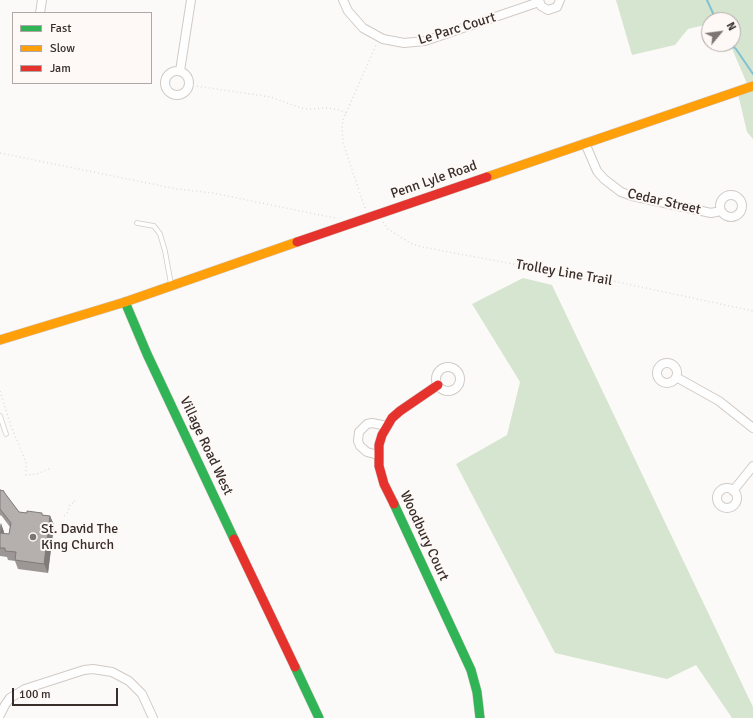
<!DOCTYPE html>
<html>
<head>
<meta charset="utf-8">
<style>
  body { margin:0 }
  #map { position:relative; width:753px; height:718px; overflow:hidden; background:#fcfaf8; font-family:Signika,sans-serif }
  canvas { display:block }
  .legend { position:absolute; left:12px; top:12px; width:140px; height:72px; box-sizing:border-box; background:#fef9f6; border:1px solid #afa8a4; margin:0; padding:5px 7px; list-style:none; font-size:12px; color:#382e2a }
  .legend li { display:flex; align-items:center; gap:8px; height:20px }
  .legend b { width:20px; border:1px solid #afa8a4 }
  .north { position:absolute; left:701px; top:12px; width:40px; height:40px; box-sizing:border-box; background:#fef9f6; border:1px solid #afa8a4; border-radius:50%; rotate:61deg; font-size:11px; font-weight:700; line-height:16px; text-align:center; color:#382e2a }
  .north::after { content:''; display:block; margin:auto; width:14px; height:18px; background:#7d7572; clip-path:polygon(50% 0,100% 100%,50% 72%,0 100%) }
  .scale { position:absolute; left:12px; top:688px; width:106px; height:18px; box-sizing:border-box; border:2px solid #382e2a; border-top:0; padding-left:5px; font-size:12px; line-height:14px; white-space:nowrap; color:#382e2a; -webkit-text-stroke:3px #fef9f6; paint-order:stroke }
</style>
</head>
<body>
<div id="map">
<canvas width="753" height="718"></canvas>
<ul class="legend">
<li><b style="height:5px;background:#30b455"></b>Fast</li>
<li><b style="height:5px;background:#ff9f0a"></b>Slow</li>
<li><b style="height:5px;background:#e5322d"></b>Jam</li>
</ul>
<div class="north">N</div>
<div class="scale">100 m</div>
</div>
<script>
const context = document.querySelector('canvas').getContext('2d');
context.lineJoin = 'round';
function paint(path, color) {
  context.fillStyle = color;
  context.fill(path, 'evenodd');
}
function shape(rows) {
  const path = new Path2D();
  for (const r of rows) {
    if (r.length === 3) {
      path.moveTo(r[0] + r[2], r[1]);
      path.arc(r[0], r[1], r[2], 0, 2 * Math.PI);
      continue;
    }
    path.moveTo(r[0], r[1]);
    for (let i = 2; i < r.length; i += 2) path.lineTo(r[i], r[i + 1]);
  }
  return path;
}
function trace(path, color, width, dash) {
  context.strokeStyle = color;
  context.lineWidth = width;
  context.lineCap = dash ? 'butt' : 'round';
  context.setLineDash(dash || []);
  context.stroke(path);
}
function write(font, color, halo, rows, align = 'center') {
  context.font = font + ' Signika,sans-serif';
  context.lineWidth = 4;
  context.setLineDash([]);
  context.textBaseline = 'middle';
  context.strokeStyle = halo;
  context.fillStyle = color;
  for (const [text, x, y, turn = 0] of rows) {
    context.save();
    context.translate(x, y);
    context.rotate((+turn || 0) * Math.PI / 180);
    context.textAlign = isNaN(turn) ? turn : align;
    if (halo) context.strokeText(text, 0, 0);
    context.fillText(text, 0, 0);
    context.restore();
  }
}
paint(shape([
  [616,0,753,0,753,139,747,132,737,90,748,86,730,44,733,44,733,20,709,20,709,24,688,29,675,45,632,55],
  [523,278,552,285,753,707,753,718,732,718,696,665,667,679,555,653,456,464,507,435,520,382,472,304]
]), '#d6e5cf');
trace(shape([
  [707,0,716,20],
  [730,44,736,49,753,74]
]), '#80c1d2', 2);
const lane = shape([
  [137,223,154,226,160,234,165,251,171,284],
  [0,416,6,434]
]);
const street = shape([
  [343,0,348,11,363,28,383,39,404,43,425,41,539,2],
  [539,0,541,6,548,10,557,7,560,0],
  [40,13,42,0],
  [177,83,12],
  [180,71,191,0],
  [585,143,597,171,604,179,621,192,632,196,711,213,721,211],
  [731,206,11],
  [667,373,10],
  [448,379,12],
  [676,377,719,401,753,428],
  [378,455,367,452,360,446,358,441,359,432,367,424,372,423,387,426],
  [727,498,10],
  [733,491,753,466],
  [0,715,5,705,10,698,25,689,84,670,93,669,112,672,129,681,142,694,153,718]
]);
const fast = shape([
  [125,302,147,354,234,539],
  [394,504,471,670,477,692,480,718],
  [295,667,319,718]
]);
const slow = shape([
  [487,177,753,86],
  [0,340,125,302,297,242]
]);
const jam = shape([
  [297,242,487,177],
  [394,504,384,484,379,466,379,445,382,435,392,418,400,411,438,385],
  [234,539,295,667]
]);
trace(lane, '#d0cac7', 5.5);
trace(street, '#d0cac7', 10);
trace(fast, '#d0cac7', 10);
trace(slow, '#d0cac7', 10);
trace(jam, '#d0cac7', 10);
trace(shape([
  [189,85,271,97,301,108,309,109,328,108,340,110,346,113],
  [0,153,177,189,213,193,335,218],
  [365,208,343,143,342,128,343,120,350,104,377,43],
  [383,222,388,229,410,243,422,247,524,266,566,271,588,280,596,279,613,281,753,311],
  [0,391,11,426,26,462,26,475,37,474,51,468],
  [64,516,68,512,70,504,75,502,74,500]
]), '#dedddc', 1.5, [1, 3]);
trace(lane, '#fffefe', 4);
trace(street, '#fffefe', 8);
trace(fast, '#30b455', 9);
trace(slow, '#ff9f0a', 9);
trace(jam, '#e5322d', 9);
paint(shape([
  [0,490,5,494,19,512,50,516,54,525,48,573,18,569,15,561,8,560,7,557,0,556,0,560,0,523,4,532,4,534,9,534,10,527,1,515,0,516]
]), '#9c9795');
paint(shape([
  [50,516,54,525,48,573,44,564],
  [1,523,4,532,3,542,0,535]
]), '#7f7b79');
const building = shape([
  [0,490,4,491,4,492,19,512,27,513,27,511,42,513,42,515,50,516,44,564,15,560,16,552,5,551,5,548,0,548,0,533,9,534,11,523,0,509,0,490]
]);
paint(building, '#b5b0ad');
trace(building, '#7f7b79', 1);
for (const [x, y, r, color] of [
  [33,537,4,"#7d7572"]
]) {
  const dot = new Path2D();
  dot.arc(x, y, r, 0, 2 * Math.PI);
  context.fillStyle = color;
  context.fill(dot);
  trace(dot, '#fef9f6', 1.5);
}
write('14px', '#382e2a', '#fef9f6', [
  ["Le Parc Court",457,29,-17],
  ["Penn Lyle Road",434,180,-19],
  ["Cedar Street",664,202,13],
  ["Trolley Line Trail",564,273,10],
  ["Village Road West",206,446,65],
  ["Woodbury Court",424,536,65]
]);
write('14px', '#382e2a', '#fef9f6', [
  ["St. David The",41,529],
  ["King Church",41,545]
], 'left');
</script>
</body>
</html>
